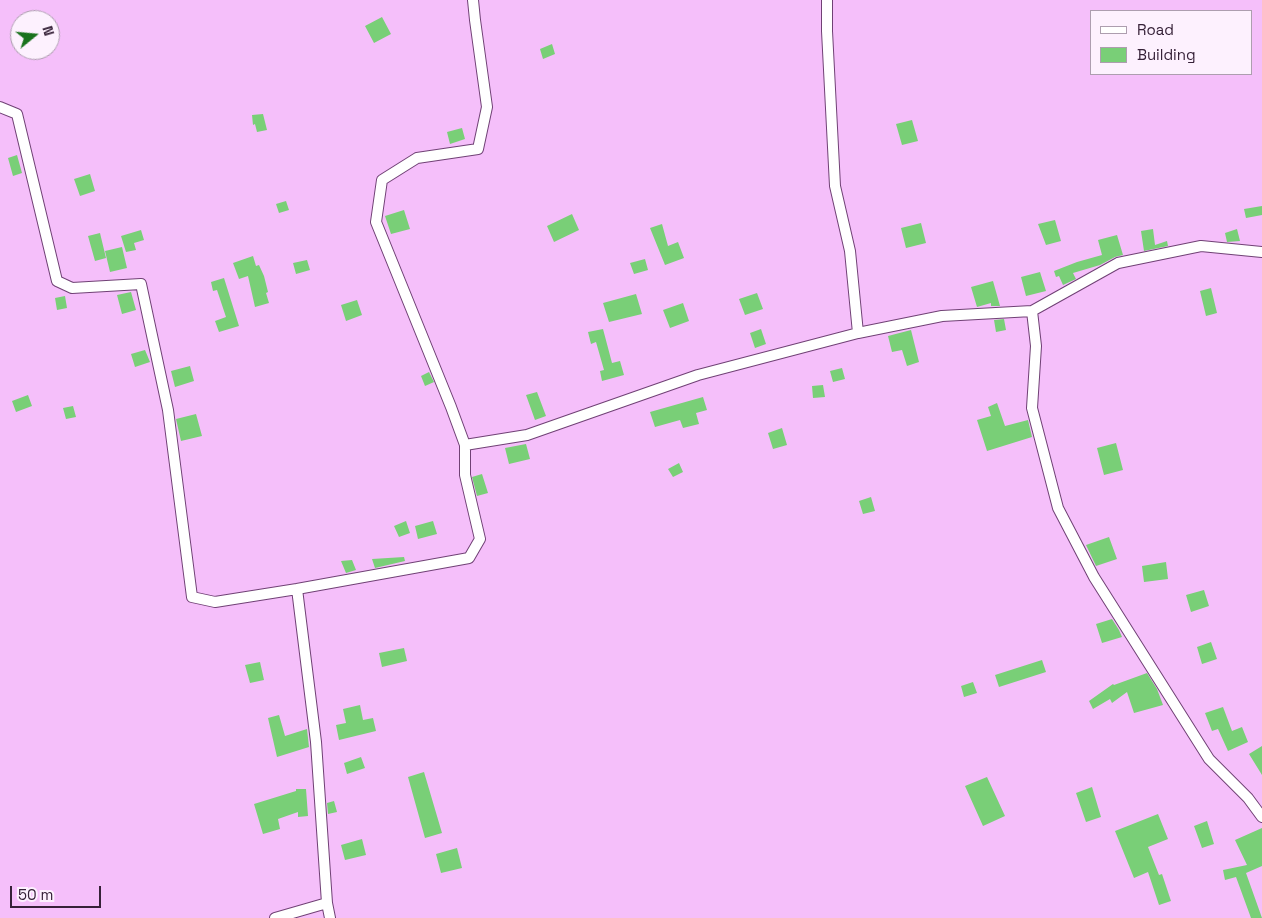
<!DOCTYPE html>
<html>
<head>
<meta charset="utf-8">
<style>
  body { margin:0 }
  #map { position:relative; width:1262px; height:918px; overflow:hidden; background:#f5bffa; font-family:"Space Grotesk",sans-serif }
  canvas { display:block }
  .legend { position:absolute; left:1090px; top:10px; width:162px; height:65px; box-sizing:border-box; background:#fdf1fe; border:1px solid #ad9eaf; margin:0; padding:6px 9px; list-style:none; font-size:15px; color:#362138 }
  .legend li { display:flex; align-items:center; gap:10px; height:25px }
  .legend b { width:25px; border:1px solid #ad9eaf }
  .north { position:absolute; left:10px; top:10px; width:50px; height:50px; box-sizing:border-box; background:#fdf1fe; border:1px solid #ad9eaf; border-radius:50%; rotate:73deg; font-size:14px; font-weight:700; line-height:20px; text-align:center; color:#362138 }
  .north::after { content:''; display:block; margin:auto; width:18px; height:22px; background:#19721d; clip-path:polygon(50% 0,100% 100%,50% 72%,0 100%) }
  .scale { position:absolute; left:10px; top:886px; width:91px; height:22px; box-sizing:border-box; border:2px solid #362138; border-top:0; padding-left:6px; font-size:15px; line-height:18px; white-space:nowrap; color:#362138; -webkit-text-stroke:4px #fdf1fe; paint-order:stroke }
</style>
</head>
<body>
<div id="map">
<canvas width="1262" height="918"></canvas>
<ul class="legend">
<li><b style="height:6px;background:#fff"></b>Road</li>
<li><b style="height:14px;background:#79cf77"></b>Building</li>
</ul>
<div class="north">N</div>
<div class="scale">50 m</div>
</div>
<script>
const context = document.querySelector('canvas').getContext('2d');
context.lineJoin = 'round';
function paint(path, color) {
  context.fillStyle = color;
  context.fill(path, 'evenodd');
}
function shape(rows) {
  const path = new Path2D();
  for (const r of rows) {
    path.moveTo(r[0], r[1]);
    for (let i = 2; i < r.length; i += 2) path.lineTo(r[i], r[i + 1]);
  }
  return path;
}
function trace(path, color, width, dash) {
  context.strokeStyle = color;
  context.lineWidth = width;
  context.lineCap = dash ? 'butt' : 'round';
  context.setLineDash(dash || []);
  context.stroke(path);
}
paint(shape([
  [382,17,391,34,374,43,365,26],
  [552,44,555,54,543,59,540,49],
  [263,114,267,130,257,132,255,124,253,125,252,115],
  [912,120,918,141,902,145,896,124],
  [462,128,465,139,450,144,447,132],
  [17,155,22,173,13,176,8,158],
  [90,174,95,191,80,196,74,179],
  [286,201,289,210,279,213,276,204],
  [1262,206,1262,215,1246,218,1244,209],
  [404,210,410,229,391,234,385,216],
  [572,214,579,230,554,242,547,226],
  [1055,220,1061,241,1046,245,1038,224],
  [921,223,926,243,906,248,901,228],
  [662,224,668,246,678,242,684,258,665,265,650,228],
  [1153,229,1155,245,1167,241,1168,246,1144,251,1141,231],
  [1237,229,1240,241,1227,242,1225,233],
  [141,230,144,240,134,243,136,250,126,252,121,236],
  [100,233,106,258,95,261,88,236],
  [1117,235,1123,255,1115,257,1100,265,1073,273,1076,279,1063,285,1059,276,1056,277,1054,271,1077,262,1102,255,1098,240],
  [122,247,127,268,110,272,105,251],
  [253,256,256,266,259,265,264,276,268,292,266,293,269,303,255,307,248,276,239,279,233,263],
  [645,259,648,270,634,274,630,263],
  [307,260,310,270,296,274,293,263],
  [1040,272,1046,291,1026,296,1021,277],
  [224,278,239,326,219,332,215,321,226,317,217,290,213,291,211,282],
  [993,281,1000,306,991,306,991,303,977,307,971,287],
  [1211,288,1217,313,1206,316,1200,291],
  [131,292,136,310,122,314,117,295],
  [757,293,763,309,745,315,739,299],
  [636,294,642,314,609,322,603,303],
  [65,296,67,308,57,310,55,298],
  [357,300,362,315,346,321,341,305],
  [683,303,689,321,670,328,663,310],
  [1004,319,1006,330,996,332,994,320],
  [603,329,612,363,620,361,624,375,602,381,600,371,604,370,596,342,591,344,588,332],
  [761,329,766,344,755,348,750,333],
  [911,330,919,362,907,366,902,350,892,352,888,336],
  [145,350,150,362,135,367,131,354],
  [190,366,194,381,175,387,171,371],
  [842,368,845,379,833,382,830,371],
  [429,372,434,382,425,386,421,376],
  [823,385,825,397,813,398,812,386],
  [537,392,546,416,535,420,526,395],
  [28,395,32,406,16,412,12,401],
  [703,397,707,410,696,413,699,424,683,428,680,420,655,427,650,412],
  [997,403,1005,426,1028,420,1032,437,987,451,977,420,991,416,988,407],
  [73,406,76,417,66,419,63,408],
  [196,414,202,436,181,441,176,419],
  [782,428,787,445,773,449,768,433],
  [1116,443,1123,470,1104,475,1097,448],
  [526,444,530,459,509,464,505,448],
  [679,463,683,472,673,477,668,469],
  [482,474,488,493,477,496,472,477],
  [871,497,875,511,863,514,859,501],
  [406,521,410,533,399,537,394,526],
  [433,521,437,534,418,539,415,526],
  [1109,537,1117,559,1096,566,1086,545],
  [404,557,405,561,375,568,372,559],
  [352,560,356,570,346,573,341,561],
  [1166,562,1168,579,1144,582,1142,566],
  [1204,590,1209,606,1191,612,1186,595],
  [1112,619,1119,630,1122,637,1102,643,1096,624],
  [1211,642,1217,659,1202,664,1197,647],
  [404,648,407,661,382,667,379,653],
  [1042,660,1046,672,999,687,995,675],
  [260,662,264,680,250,683,245,665],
  [1147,673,1157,689,1163,705,1134,713,1127,692,1112,703,1110,699,1093,709,1089,701,1113,684,1114,685],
  [973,682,977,693,964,697,961,686],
  [360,705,363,720,373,718,376,731,339,740,336,725,346,723,343,709],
  [1223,707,1232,731,1242,727,1248,742,1228,751,1218,729,1212,731,1205,713],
  [279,715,285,736,307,729,309,747,277,757,268,718],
  [1262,746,1262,775,1249,754],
  [361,757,365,768,347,774,344,763],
  [424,772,442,833,425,838,408,777],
  [987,777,1005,816,983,826,965,786],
  [1092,787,1101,817,1086,822,1076,793],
  [296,789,306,789,308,816,298,817,298,812,278,819,280,829,263,834,254,804,296,791],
  [334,801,337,812,328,814,327,803],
  [1158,814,1168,839,1148,847,1159,875,1162,874,1171,901,1159,905,1148,872,1134,878,1115,831],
  [1207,821,1214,844,1202,848,1194,826],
  [1262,828,1262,866,1246,873,1262,918,1251,918,1236,877,1225,880,1223,870,1247,865,1235,840],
  [362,839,366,855,345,860,341,845],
  [457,848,462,868,441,873,436,854]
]), '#79cf77');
const minor = shape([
  [827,0,827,31,835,186,850,251,858,333],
  [0,107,17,114,57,281,72,288,141,284,168,410,192,597,215,602,297,589],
  [1032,311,1118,263,1201,246,1262,252],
  [465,445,527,435,698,375,858,333,942,316,1032,311,1036,346,1032,408,1058,508,1094,577,1209,759,1248,798,1262,817],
  [275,918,327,903],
  [330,918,327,903,316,742,297,589,469,558,480,539,465,475,465,445,451,407,376,222,382,180,417,158,478,149,487,107,475,20,473,0]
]);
trace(minor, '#704175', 12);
trace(minor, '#fff', 10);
</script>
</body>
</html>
